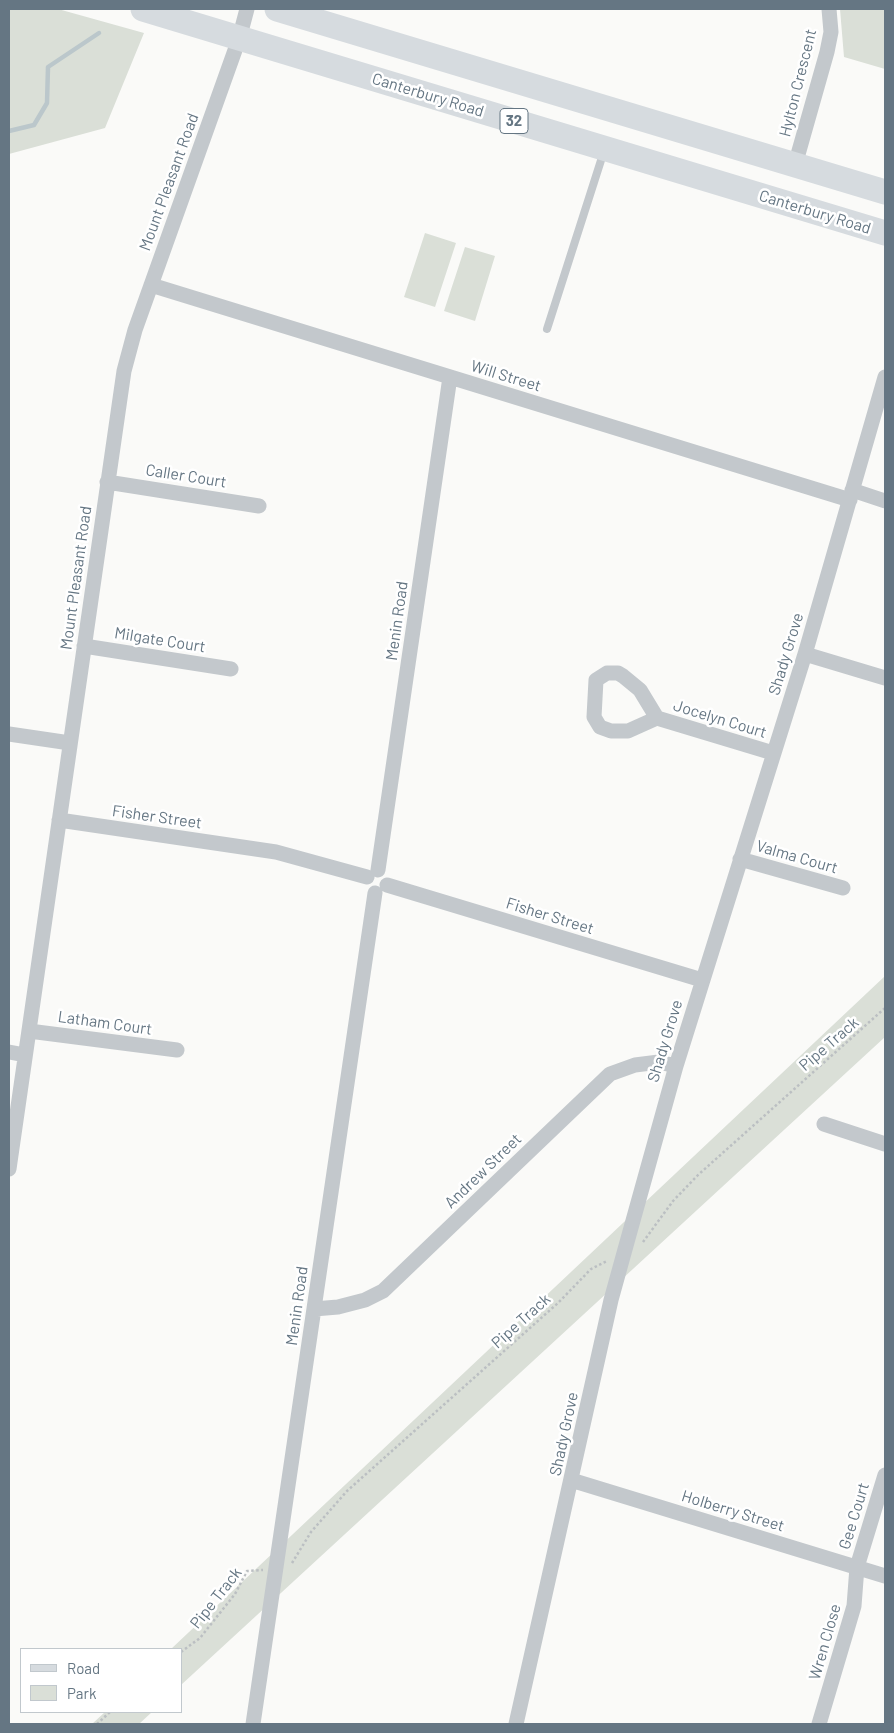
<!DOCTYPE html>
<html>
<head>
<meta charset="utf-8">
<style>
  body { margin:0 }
  #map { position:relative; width:894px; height:1733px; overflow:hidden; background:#fafaf8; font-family:Barlow,sans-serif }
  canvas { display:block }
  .frame { position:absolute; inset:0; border:10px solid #657683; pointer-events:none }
  .legend { position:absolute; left:20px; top:1648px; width:162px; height:65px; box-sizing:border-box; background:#fff; border:1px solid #c1c8cd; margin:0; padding:6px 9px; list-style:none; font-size:15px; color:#657683 }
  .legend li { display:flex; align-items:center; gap:10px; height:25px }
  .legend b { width:25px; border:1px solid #c1c8cd }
</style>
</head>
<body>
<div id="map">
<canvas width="894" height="1733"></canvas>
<div class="frame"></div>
<ul class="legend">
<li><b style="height:6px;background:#d6dbdf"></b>Road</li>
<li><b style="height:14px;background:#dadfd7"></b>Park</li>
</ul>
</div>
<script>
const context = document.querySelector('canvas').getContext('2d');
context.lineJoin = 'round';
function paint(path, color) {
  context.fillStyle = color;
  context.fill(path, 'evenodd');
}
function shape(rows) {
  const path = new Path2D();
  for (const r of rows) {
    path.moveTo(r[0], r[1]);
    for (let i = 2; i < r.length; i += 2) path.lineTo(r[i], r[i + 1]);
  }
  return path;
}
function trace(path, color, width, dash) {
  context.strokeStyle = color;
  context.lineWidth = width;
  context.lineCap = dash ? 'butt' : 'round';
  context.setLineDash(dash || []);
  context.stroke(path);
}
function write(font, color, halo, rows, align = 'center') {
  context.font = font + ' Barlow,sans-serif';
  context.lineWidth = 5;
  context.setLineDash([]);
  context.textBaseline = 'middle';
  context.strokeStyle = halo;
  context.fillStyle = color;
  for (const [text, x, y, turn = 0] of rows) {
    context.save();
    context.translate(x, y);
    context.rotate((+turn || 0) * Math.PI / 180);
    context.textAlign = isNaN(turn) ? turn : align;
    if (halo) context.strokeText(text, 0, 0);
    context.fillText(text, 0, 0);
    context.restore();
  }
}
paint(shape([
  [9,9,58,9,144,33,105,128,9,154],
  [840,9,885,9,885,69,844,57],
  [425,233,456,243,435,307,404,297],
  [465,247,495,256,475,321,444,311],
  [885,976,885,1037,181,1685,181,1649,171,1649],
  [105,1712,152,1712,139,1724,92,1724]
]), '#dadfd7');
trace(shape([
  [9,131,34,125,47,103,48,67,99,33]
]), '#bbc7cb', 4.5);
trace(shape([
  [643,1242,673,1201,698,1175,885,1008],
  [292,1563,311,1532,347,1491,558,1303,591,1269,607,1261],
  [181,1652,200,1638,235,1594,247,1571,263,1570],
  [97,1724,110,1712]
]), '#bbbfc2', 2.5, [2.5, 2.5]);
trace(shape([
  [547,329,604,151]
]), '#c3c8cc', 8);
trace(shape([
  [795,165,827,52,831,32,829,9],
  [151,285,850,500],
  [107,482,259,506],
  [852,490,885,501],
  [84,646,231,669],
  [805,654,885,678],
  [657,718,640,690,623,676,618,673,607,673,596,680,594,717,600,727,611,731,628,731,657,718,773,753],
  [9,734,70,743],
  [59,820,276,852,367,877],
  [740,859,843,888],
  [378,870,450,377],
  [387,885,702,980],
  [29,1031,177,1050],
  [9,1052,25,1055],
  [824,1124,885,1144],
  [9,1169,124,371,135,330,239,39,247,9],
  [314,1309,338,1307,365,1300,383,1291,610,1074,635,1065,659,1062,676,1066],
  [571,1480,885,1576],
  [253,1724,375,893],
  [516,1724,611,1300,624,1253,676,1066,805,654,885,377],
  [819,1724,854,1606,857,1567,885,1475]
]), '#c3c8cc', 15);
trace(shape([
  [143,9,885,233],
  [277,9,885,192]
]), '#d6dbdf', 25);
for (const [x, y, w] of [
  [514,121,28]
]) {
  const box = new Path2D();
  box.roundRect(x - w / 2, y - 12.5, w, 25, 4);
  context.fillStyle = '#fff';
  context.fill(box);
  trace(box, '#657683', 1);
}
write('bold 15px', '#657683', null, [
  ["32",514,121]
]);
write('16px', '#657683', '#fff', [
  ["Hylton Crescent",798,83,-76],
  ["Canterbury Road",428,95,17],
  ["Mount Pleasant Road",169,182,-70],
  ["Canterbury Road",815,212,17],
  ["Will Street",506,376,17],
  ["Caller Court",186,476,9],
  ["Mount Pleasant Road",76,578,-82],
  ["Menin Road",397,621,-82],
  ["Milgate Court",160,640,9],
  ["Shady Grove",786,654,-73],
  ["Jocelyn Court",720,719,17],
  ["Fisher Street",157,817,8],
  ["Valma Court",797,857,16],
  ["Fisher Street",550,916,17],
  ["Latham Court",105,1023,8],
  ["Shady Grove",665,1041,-73],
  ["Pipe Track",829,1044,-41],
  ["Andrew Street",483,1171,-44],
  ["Menin Road",297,1306,-82],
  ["Pipe Track",521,1321,-42],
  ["Shady Grove",564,1434,-78],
  ["Holberry Street",733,1511,17],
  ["Gee Court",854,1516,-73],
  ["Pipe Track",216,1598,-52],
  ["Wren Close",825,1642,-74]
]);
</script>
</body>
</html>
